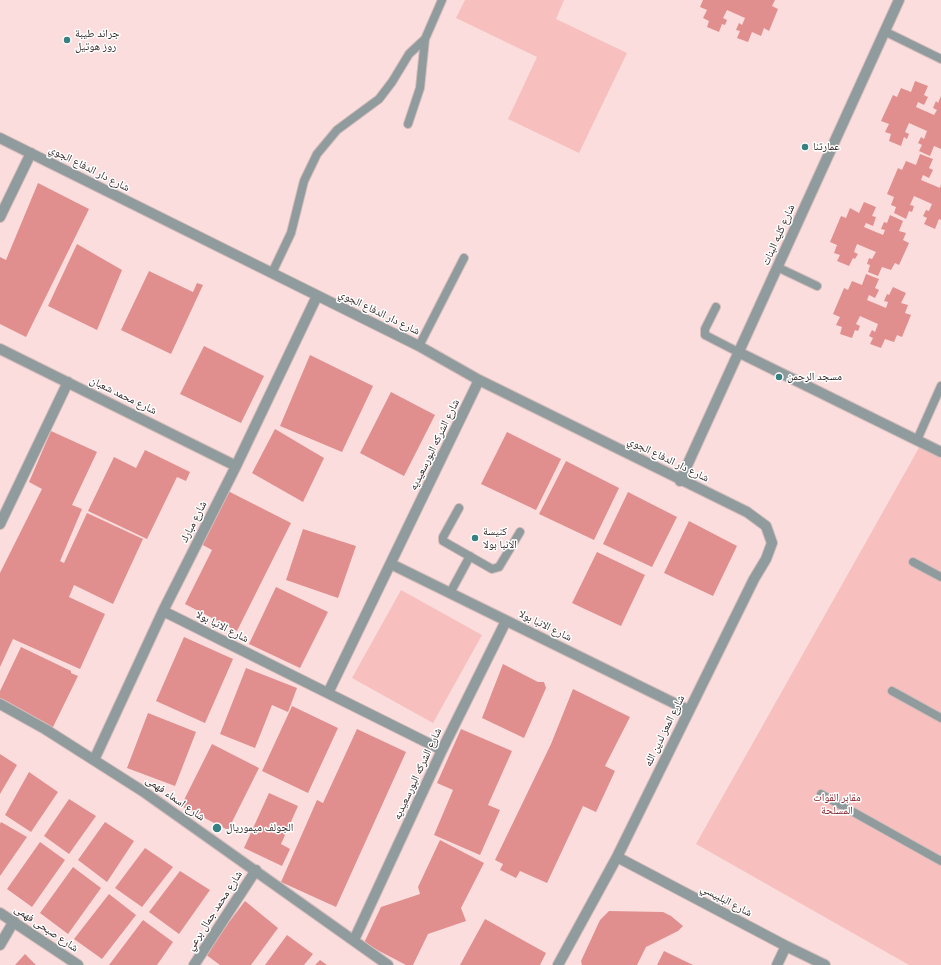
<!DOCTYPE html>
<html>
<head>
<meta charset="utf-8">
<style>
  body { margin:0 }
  canvas { display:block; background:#fadddc }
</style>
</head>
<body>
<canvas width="941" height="965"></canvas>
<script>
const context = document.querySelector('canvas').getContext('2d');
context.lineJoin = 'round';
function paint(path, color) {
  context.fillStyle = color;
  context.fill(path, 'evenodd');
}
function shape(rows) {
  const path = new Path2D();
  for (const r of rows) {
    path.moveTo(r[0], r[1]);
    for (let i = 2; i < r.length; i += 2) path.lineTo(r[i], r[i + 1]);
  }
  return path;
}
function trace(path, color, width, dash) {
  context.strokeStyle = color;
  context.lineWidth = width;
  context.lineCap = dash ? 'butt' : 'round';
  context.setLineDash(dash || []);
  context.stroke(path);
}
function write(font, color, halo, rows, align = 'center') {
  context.font = font + ' Roboto,"Noto Naskh Arabic",sans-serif';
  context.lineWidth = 3;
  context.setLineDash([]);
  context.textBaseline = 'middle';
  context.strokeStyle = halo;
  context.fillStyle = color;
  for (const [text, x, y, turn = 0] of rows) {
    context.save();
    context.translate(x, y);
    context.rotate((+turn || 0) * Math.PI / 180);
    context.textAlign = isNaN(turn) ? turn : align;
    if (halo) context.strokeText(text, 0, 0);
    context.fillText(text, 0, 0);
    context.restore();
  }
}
paint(shape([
  [465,0,564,0,556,19,627,53,579,153,508,119,537,57,456,18],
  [920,446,941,457,941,965,909,965,696,844],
  [401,590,482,635,433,723,352,678]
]), '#f7c0be');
paint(shape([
  [703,0,775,0,772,6,778,9,769,31,764,28,761,36,752,32,748,42,737,38,740,31,736,30,739,23,742,25,745,18,727,10,723,18,727,20,725,25,722,24,719,32,707,27,709,21,703,18,707,10,700,7],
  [915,81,928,86,924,95,928,97,924,105,918,102,916,107,934,115,937,110,933,108,936,101,938,103,941,96,941,149,934,146,930,156,919,151,922,145,918,143,921,137,924,139,927,131,909,123,905,132,909,134,907,139,904,137,901,146,889,141,891,134,885,132,889,124,881,121,893,95,897,97,901,88,911,92],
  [920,154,933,159,929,168,933,170,929,178,923,175,921,180,940,188,941,184,941,220,939,219,935,229,924,224,927,218,923,216,926,210,929,211,932,204,914,196,910,205,914,206,912,212,909,211,906,219,894,213,896,207,891,205,894,197,887,194,898,168,902,170,906,161,916,165],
  [38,183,89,209,26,337,0,324,0,257,6,260],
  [864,202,876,207,872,216,876,217,873,226,866,223,864,227,883,235,885,230,881,229,884,222,887,223,890,215,903,221,899,231,906,233,903,240,909,243,899,265,895,263,891,270,882,267,878,276,868,272,870,265,867,264,869,258,872,259,876,252,857,244,854,252,858,254,855,259,853,258,849,266,837,261,840,255,834,253,837,245,830,242,841,216,846,218,850,208,859,213],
  [77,244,122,270,97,330,48,306],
  [149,271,193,292,197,283,203,285,171,354,121,330],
  [866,274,879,279,875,288,879,290,875,298,869,295,867,300,886,308,888,302,884,301,887,294,889,295,893,287,906,293,901,303,908,305,905,313,911,315,902,337,897,335,894,342,885,339,881,348,870,344,873,338,869,336,872,330,875,332,878,324,860,316,856,324,860,326,858,331,855,330,852,338,840,334,842,327,836,325,840,317,833,314,844,288,848,290,852,281,862,285],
  [204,346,264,376,241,423,180,394],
  [310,355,373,386,342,452,280,426],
  [391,392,435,415,404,476,360,453],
  [275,429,324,458,303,502,252,473],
  [51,431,97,452,72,505,82,509,60,561,64,563,87,513,143,539,113,604,74,585,69,597,105,614,80,669,13,639,0,667,0,573,42,489,29,482],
  [507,432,561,459,536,510,481,484],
  [145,450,190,472,186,481,177,477,147,539,88,511,114,457,136,468],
  [566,461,619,488,594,540,539,514],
  [228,491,291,523,237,631,185,604,212,550,201,544],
  [628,492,677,517,652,567,603,544],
  [689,521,737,546,713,596,664,573],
  [303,529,356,546,338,598,286,580],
  [597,552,645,575,621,626,572,603],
  [276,587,328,612,300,668,249,644],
  [184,637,233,659,205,723,156,701],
  [21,647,71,671,71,673,78,676,52,729,0,700,0,691],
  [503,664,538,682,544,682,546,688,524,738,482,718],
  [246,668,297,688,288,712,272,705,255,748,220,734],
  [573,689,630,717,605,766,615,771,596,812,583,806,547,883,520,871,516,878,500,870,503,864,495,860,551,744],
  [292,706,338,728,308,793,262,771],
  [148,713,196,732,175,786,127,768],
  [357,729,406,752,336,907,281,882,317,800,323,803],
  [461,729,512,751,488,805,500,810,480,855,434,835,453,790,437,783],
  [212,744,259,768,228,830,181,806],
  [0,754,17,765,0,794],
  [29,772,58,792,31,832,5,815],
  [269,793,298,806,281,844,290,849,282,866,244,848],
  [69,799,96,816,69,854,44,836],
  [1,822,27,837,0,876,0,824],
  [105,822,134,841,107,882,78,860],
  [440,840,484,863,461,908,466,921,428,934,413,965,406,965,364,943,381,907,420,894,418,887],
  [40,842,65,860,32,907,7,889],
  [145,848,173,867,142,907,115,888],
  [73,867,101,888,68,934,40,913],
  [180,871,210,890,179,934,149,912],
  [109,894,136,915,102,959,74,939],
  [245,901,278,928,251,965,220,965,205,954],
  [609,911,663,912,671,916,683,926,678,931,646,947,637,965,582,965,581,961,600,920],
  [485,919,546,953,540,965,460,965],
  [143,920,173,942,157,965,109,965],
  [287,935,313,954,304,965,265,965],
  [664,951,693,965,657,965],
  [25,954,36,965,15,965],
  [320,960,327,965,315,965]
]), '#e18f8e');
const service = shape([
  [884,31,941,59],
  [408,124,420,88,425,39,442,0],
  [777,267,817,286],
  [272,273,291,233,304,181,317,154,337,130,379,99,392,82,409,54,425,39],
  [716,307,705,329,705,335,738,352],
  [419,346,464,258],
  [917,440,941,386],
  [459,508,443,537,443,541,492,569,499,567,520,532],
  [913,562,941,577],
  [450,593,470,556],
  [892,691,941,718],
  [821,794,941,861]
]);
const minor = shape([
  [0,138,419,346,479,380,747,512,766,526,772,543,766,559,754,579,617,857,558,965],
  [0,217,31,153],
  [0,349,236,466],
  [738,352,941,452],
  [680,481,899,0],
  [0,524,68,382],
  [391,564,688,710],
  [163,611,442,750],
  [328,693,479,380],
  [0,704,45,729,144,792,388,965],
  [94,760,163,611,236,466,317,296],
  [617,857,786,946,825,965],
  [0,913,78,965],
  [354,940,442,750,506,621],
  [0,945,14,921],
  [194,965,256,870],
  [777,965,786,946]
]);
trace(service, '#d5bcbb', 10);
trace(minor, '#d5bcbb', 12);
trace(service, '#8f9b9c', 8);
trace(minor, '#8f9b9c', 10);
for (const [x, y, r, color] of [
  [67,40,4,"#388183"],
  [805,147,4,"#388183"],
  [779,377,4,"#388183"],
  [475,538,4,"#388183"],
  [217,828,5,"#388183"]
]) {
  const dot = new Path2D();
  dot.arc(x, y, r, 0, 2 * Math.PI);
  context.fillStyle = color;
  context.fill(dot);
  trace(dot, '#fff', 1.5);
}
write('11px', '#2f2424', '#fff', [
  ["جراند طيبة",75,34],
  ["روز هوتيل",75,47],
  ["عمارتنا",813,147],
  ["مسجد الرحمن",787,377],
  ["كنيسة",483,532],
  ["الانبا بولا",483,545],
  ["الجولف ميموريال",226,828]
], 'left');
write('11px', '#2f2424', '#fff', [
  ["شارع دار الدفاع الجوي",89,169,27],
  ["شارع كليه البنات",779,235,-66],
  ["شارع دار الدفاع الجوي",379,313,26],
  ["شارع محمد شعبان",123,396,26],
  ["شارع الشركه البورسعيديه",435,445,-64],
  ["شارع دار الدفاع الجوي",668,460,26],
  ["شارع مبارك",194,522,-63],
  ["شارع الانبا بولا",545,626,26],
  ["شارع الانبا بولا",222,627,27],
  ["شارع المعز لدين الله",665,731,-64],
  ["شارع الشركه البورسعيديه",418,774,-65],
  ["شارع اسماء فهمى",175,799,35],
  ["شارع البلبيسي",726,901,28],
  ["شارع محمد جمال برعي",215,911,-57],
  ["شارع صبحى فهمى",46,929,34]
]);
write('11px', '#83232b', '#fff', [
  ["مقابر القوات",837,798],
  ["المسلحة",837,811]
]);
</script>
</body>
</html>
